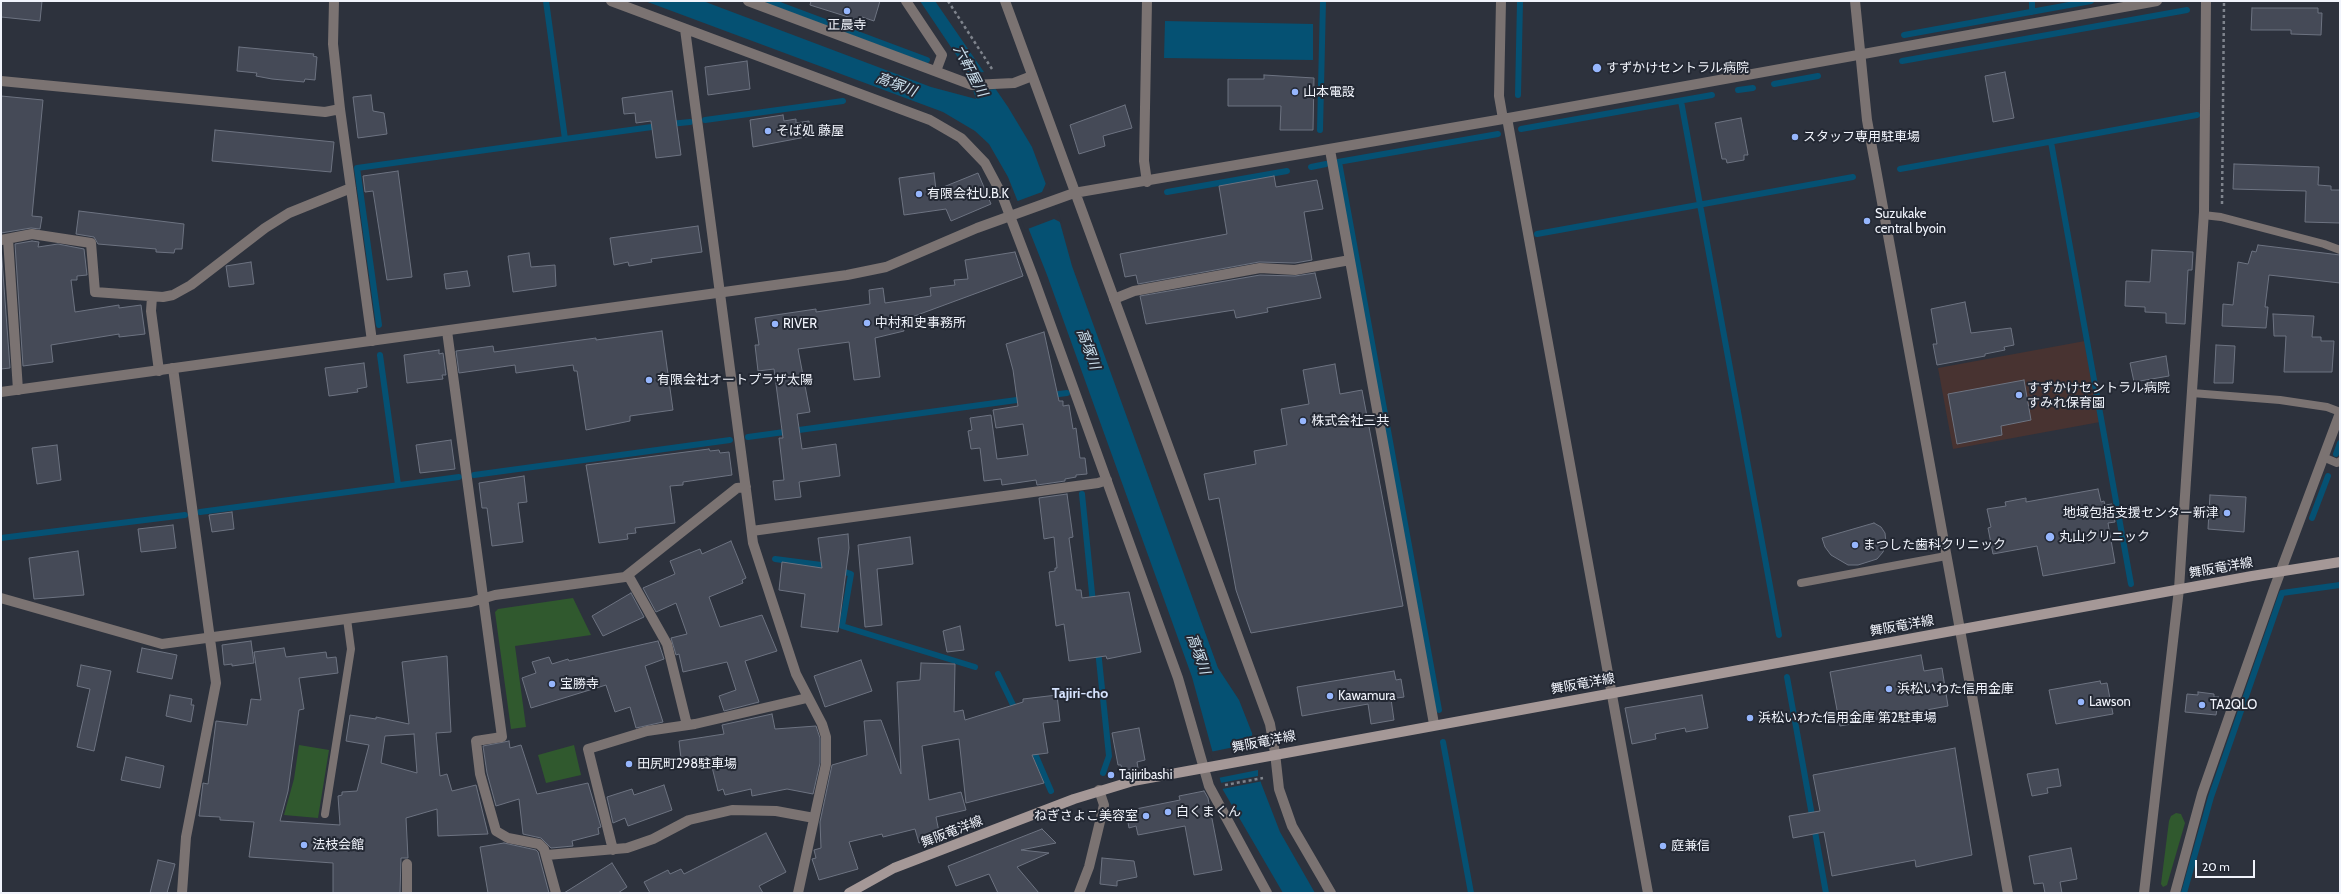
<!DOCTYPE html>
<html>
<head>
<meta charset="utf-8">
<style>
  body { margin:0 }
  #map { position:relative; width:2341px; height:894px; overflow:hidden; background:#2d323d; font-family:Cabin,sans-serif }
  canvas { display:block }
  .frame { position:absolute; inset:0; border:2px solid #f1f4fc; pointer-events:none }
  .scale { position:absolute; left:2195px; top:860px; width:60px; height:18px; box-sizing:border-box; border:2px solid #f1f4fc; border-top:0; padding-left:5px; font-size:12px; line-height:14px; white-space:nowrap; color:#f1f4fc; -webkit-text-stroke:3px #232833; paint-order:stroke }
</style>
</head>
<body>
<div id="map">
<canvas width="2341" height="894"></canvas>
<div class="frame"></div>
<div class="scale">20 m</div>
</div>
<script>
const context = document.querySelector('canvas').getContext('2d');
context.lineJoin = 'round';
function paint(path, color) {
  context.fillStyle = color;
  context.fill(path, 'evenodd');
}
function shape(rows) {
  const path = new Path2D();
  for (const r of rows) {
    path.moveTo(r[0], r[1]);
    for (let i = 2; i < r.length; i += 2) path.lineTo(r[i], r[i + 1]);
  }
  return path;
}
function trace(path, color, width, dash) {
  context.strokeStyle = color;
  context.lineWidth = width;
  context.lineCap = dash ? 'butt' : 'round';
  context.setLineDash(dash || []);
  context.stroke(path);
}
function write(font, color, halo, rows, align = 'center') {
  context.font = font + ' Cabin,"Noto Sans JP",sans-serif';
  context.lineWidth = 4;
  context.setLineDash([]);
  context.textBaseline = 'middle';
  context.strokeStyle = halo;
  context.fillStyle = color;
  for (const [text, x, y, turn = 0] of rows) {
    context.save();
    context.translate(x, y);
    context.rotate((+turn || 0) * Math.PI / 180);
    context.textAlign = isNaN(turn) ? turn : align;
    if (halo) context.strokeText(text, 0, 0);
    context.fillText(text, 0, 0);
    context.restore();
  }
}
paint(shape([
  [2085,341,2100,422,1953,449,1938,368]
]), '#483331');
paint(shape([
  [573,598,591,635,515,646,526,727,511,729,495,612,498,609],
  [299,745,329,750,318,818,284,815,294,779],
  [574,745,581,775,546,783,538,755],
  [2176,813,2181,814,2185,823,2167,885,2163,887,2161,884,2169,821,2171,816]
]), '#30592e');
paint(shape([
  [645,1,703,1,931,87,976,99,967,71,920,1,935,1,1008,107,1032,147,1059,219,1072,266,1218,668,1239,700,1252,733,1261,783,1280,832,1315,893,1283,893,1223,790,1192,677,1047,275,1008,177,989,144,975,131,943,112],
  [1165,21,1313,24,1313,60,1164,58]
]), '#055173');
paint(shape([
  [985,72,997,89,972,91,965,73],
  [1047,181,1062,223,1054,219,1025,230,1015,202,1042,192],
  [1253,734,1263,781,1222,789,1220,783,1258,776,1258,770,1218,778,1210,752,1244,745]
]), '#2d323d');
trace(shape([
  [769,1,927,60],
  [2032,12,2032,1],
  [1904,35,2091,1],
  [1902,61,2187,10],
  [1774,84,1818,76],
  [1738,90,1753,88],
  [1518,95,1520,2],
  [1681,101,1779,635],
  [705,120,843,101],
  [670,124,690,122],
  [1521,129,1712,95],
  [1320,130,1323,1],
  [565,139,659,126],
  [2051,142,2131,584],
  [1338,162,1498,134],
  [1339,162,1439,710],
  [1311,167,1326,164],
  [1900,169,2197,115],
  [1167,192,1287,171],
  [1537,234,1853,177],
  [379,325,357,168,565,139,546,1],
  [380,355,398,485],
  [1051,395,1067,393],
  [748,437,1024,399],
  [2336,454,2340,443],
  [474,475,730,440],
  [1082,494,1093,603],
  [200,512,459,477],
  [2312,518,2328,476],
  [1,538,185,515],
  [775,559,829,566],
  [839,570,851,574,842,626,975,667],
  [1098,650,1109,756,1103,773],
  [998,674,1016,711],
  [1787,677,1826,893],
  [1443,742,1471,893],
  [1032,747,1051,791],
  [2184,893,2211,797,2282,593,2340,585]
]), '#055173', 6);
const building = shape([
  [1,1,42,1,40,21,1,17,1,1],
  [811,1,880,1,874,21,862,17,861,21,810,5,811,1],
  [2252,8,2318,8,2318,13,2322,13,2321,35,2291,34,2291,30,2251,30,2252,8],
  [239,47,314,54,313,56,317,57,315,80,305,79,304,82,272,79,256,76,257,73,237,71,239,47],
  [747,61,750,89,708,95,705,67,747,61],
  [2005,72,2014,118,1993,122,1985,76,2005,72],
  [1264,75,1314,78,1313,130,1280,130,1281,106,1228,106,1228,79,1264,79,1264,75],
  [672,91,681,155,656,158,651,121,636,123,635,113,624,114,622,98,672,91],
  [371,95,373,111,384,113,387,134,358,138,353,97,371,95],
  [1,96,43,100,32,216,42,217,40,229,31,228,1,233,1,96],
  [1125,105,1132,128,1103,136,1105,146,1079,154,1070,125,1125,105],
  [783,115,784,121,796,119,796,123,809,121,811,136,753,147,750,120,783,115],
  [1741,118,1748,155,1744,155,1744,160,1727,163,1726,159,1722,159,1715,123,1741,118],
  [215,130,334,142,331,172,212,161,215,130],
  [2234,164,2319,167,2318,185,2331,186,2331,190,2340,190,2340,223,2305,222,2306,191,2233,189,2234,164],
  [398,171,412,277,387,280,373,191,365,192,363,176,398,171],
  [934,173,936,190,978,173,991,204,951,221,946,209,904,215,899,178,934,173],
  [1274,176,1276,187,1317,180,1323,209,1304,212,1312,260,1295,263,1259,262,1138,284,1136,275,1125,277,1120,254,1227,234,1219,186,1274,176],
  [79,211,184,224,182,249,175,249,174,253,156,252,156,249,98,244,94,237,76,234,79,211],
  [698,226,702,252,651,259,652,262,629,266,628,262,614,265,610,238,698,226],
  [32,241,39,242,38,247,58,244,84,249,87,275,77,276,77,280,71,280,75,312,119,305,119,308,141,305,145,334,119,337,119,334,51,345,53,362,23,366,15,244,32,241],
  [2258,245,2340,255,2340,283,2269,275,2265,307,2268,307,2266,328,2222,326,2223,304,2233,305,2238,262,2248,264,2252,251,2256,252,2258,245],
  [1,246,10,368,1,369,1,246],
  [2152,250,2193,252,2192,270,2188,270,2185,324,2166,323,2166,313,2145,312,2145,307,2125,306,2126,281,2150,282,2152,250],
  [1015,252,1023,276,901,321,904,331,875,338,880,377,854,380,849,342,798,349,810,412,797,414,802,449,836,444,840,476,799,482,801,497,775,500,773,481,784,480,779,438,783,438,774,369,758,371,755,345,759,345,755,318,816,309,816,312,870,304,869,290,883,288,885,303,931,296,930,288,955,285,954,280,968,279,965,260,1015,252],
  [529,253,531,267,555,265,556,286,513,292,508,256,529,253],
  [251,262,254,284,229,287,226,266,251,262],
  [467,271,470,286,446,289,444,274,467,271],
  [1315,273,1321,298,1267,308,1268,312,1236,318,1234,310,1146,324,1140,296,1260,275,1295,276,1315,273],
  [1965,302,1971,333,2011,328,2014,345,2004,347,2005,350,1985,354,1985,356,1937,365,1933,344,1937,344,1931,309,1965,302],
  [2273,314,2314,316,2312,337,2321,337,2321,341,2334,341,2332,372,2284,372,2286,336,2274,336,2273,314],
  [662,331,673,410,630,416,630,421,586,430,577,371,574,371,573,365,516,373,515,365,459,373,456,351,493,346,494,352,596,338,596,340,662,331],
  [1044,332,1059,401,1063,401,1063,406,1069,405,1073,429,1076,428,1080,458,1085,458,1087,474,1076,475,1076,477,1065,479,1065,481,1037,485,1036,480,1002,485,1001,479,984,481,980,448,971,449,968,431,972,430,970,418,991,415,997,459,1028,455,1023,424,996,428,993,410,1018,406,1013,370,1006,344,1044,332],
  [2216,345,2235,346,2233,383,2214,383,2216,345],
  [439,350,439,354,443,353,446,375,442,375,443,379,407,383,404,355,439,350],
  [2166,356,2169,376,2134,382,2130,363,2166,356],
  [364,363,367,387,357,389,358,392,329,396,325,368,364,363],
  [1335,364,1340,394,1362,390,1403,606,1251,633,1236,590,1219,498,1209,500,1204,474,1256,464,1254,451,1287,445,1281,409,1309,404,1303,370,1335,364],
  [2024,380,2031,420,2001,426,2002,435,1957,444,1948,394,2024,380],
  [451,440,455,469,420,473,416,445,451,440],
  [57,445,61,480,37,484,32,448,57,445],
  [709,449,710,451,719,450,720,453,729,452,732,475,683,482,683,485,670,486,675,523,635,528,636,533,627,534,628,539,599,543,586,465,709,449],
  [524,476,527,502,518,503,523,542,492,546,487,508,482,508,479,483,524,476],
  [2098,489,2101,502,2104,501,2105,505,2112,504,2115,522,2108,523,2115,563,2043,576,2037,546,1993,554,1988,528,1991,527,1987,509,2006,506,2005,502,2026,498,2026,502,2098,489],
  [1067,494,1073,537,1069,538,1076,590,1081,590,1082,598,1129,592,1141,652,1107,659,1106,656,1069,661,1064,624,1056,626,1049,572,1055,571,1055,568,1057,568,1054,537,1044,539,1039,498,1067,494],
  [2210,495,2246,497,2244,532,2208,529,2210,495],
  [232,512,234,529,212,532,209,515,232,512],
  [1874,523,1881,527,1885,533,1886,543,1883,552,1877,559,1858,565,1848,565,1831,555,1825,547,1822,538,1874,523],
  [173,525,176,548,141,552,138,529,173,525],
  [848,534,849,548,838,632,801,627,805,594,779,590,782,562,822,568,818,538,848,534],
  [910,537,913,564,877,569,882,625,865,627,858,545,910,537],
  [731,541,746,578,742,580,743,583,709,597,720,627,762,615,777,651,745,661,759,702,724,711,719,696,736,690,727,662,683,672,679,654,676,655,671,638,687,634,676,603,656,612,643,588,675,574,670,561,700,549,702,554,731,541],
  [78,551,84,595,34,599,29,558,78,551],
  [631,593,644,617,603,636,592,616,631,593],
  [960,626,964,650,947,652,943,631,960,626],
  [251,641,254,663,232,666,232,664,224,665,222,645,251,641],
  [658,641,664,659,645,666,663,722,636,728,630,707,615,712,606,685,531,708,522,678,536,673,532,662,549,657,552,664,568,659,569,661,658,641],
  [142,648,177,655,172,679,137,672,142,648],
  [284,648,286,657,326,652,327,658,336,657,338,673,299,678,304,709,299,710,288,791,280,821,340,825,338,796,342,795,342,792,357,791,369,745,346,741,350,715,376,719,376,717,409,724,402,662,447,656,451,732,436,733,440,776,447,774,452,791,476,785,488,834,438,836,437,809,406,818,408,858,401,858,400,893,333,893,333,863,249,857,254,822,220,820,220,817,199,816,203,783,208,784,216,721,247,725,251,699,261,700,254,652,284,648],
  [414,734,417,773,381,763,385,736,414,734],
  [1921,655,1924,671,1942,668,1948,706,1840,726,1830,672,1921,655],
  [861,660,872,691,825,707,814,676,861,660],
  [921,663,955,664,954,712,963,710,965,720,1023,702,1023,699,1057,695,1060,721,1043,723,1048,753,1032,755,1044,783,966,803,959,739,922,746,929,800,961,792,966,810,936,817,940,837,919,843,915,829,883,837,882,834,849,842,858,869,819,880,812,859,816,858,814,850,821,848,820,822,832,765,867,755,864,721,881,720,901,774,897,682,920,680,921,663],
  [81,665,111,671,94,751,77,747,90,689,77,686,81,665],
  [1394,671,1396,680,1401,679,1404,697,1391,699,1394,720,1371,724,1368,704,1302,716,1297,687,1394,671],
  [2100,681,2101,684,2107,683,2113,714,2056,724,2049,690,2100,681],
  [2198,692,2214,694,2214,697,2219,697,2216,715,2185,712,2187,694,2198,695,2198,692],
  [170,695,192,699,191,705,194,705,191,722,166,716,170,695],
  [1702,695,1708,728,1686,732,1685,728,1655,734,1656,739,1632,744,1625,708,1702,695],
  [772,714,775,729,816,726,820,738,820,763,813,794,787,789,752,796,751,789,725,795,723,789,718,791,711,763,682,767,679,741,724,734,722,725,772,714],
  [1139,728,1145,760,1137,762,1138,768,1122,771,1121,765,1118,765,1112,733,1139,728],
  [509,741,510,748,521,745,537,794,588,783,601,827,598,828,599,834,572,841,573,846,551,848,541,838,523,834,519,799,496,806,487,773,483,746,509,741],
  [1955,748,1972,855,1916,867,1915,860,1832,876,1824,832,1793,838,1789,816,1820,811,1813,775,1955,748],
  [126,757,164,766,160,788,121,780,126,757],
  [2058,769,2061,786,2047,788,2048,793,2032,796,2027,774,2058,769],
  [664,785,672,810,628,826,625,818,613,823,607,797,632,789,634,795,664,785],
  [1204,791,1208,798,1222,870,1194,875,1185,826,1138,835,1136,826,1129,828,1126,811,1180,800,1179,796,1204,791],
  [1042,829,1056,843,1021,850,1049,853,1017,867,1039,893,998,893,989,874,956,886,948,866,1042,829],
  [766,833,786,872,759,886,763,893,650,893,644,882,668,870,670,874,681,869,684,874,766,833],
  [504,843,536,850,538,852,549,893,488,893,480,847,504,843],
  [2071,848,2077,879,2060,882,2062,893,2045,893,2043,883,2034,884,2029,856,2071,848],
  [1102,858,1134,861,1137,877,1117,881,1117,886,1100,884,1102,858],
  [158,860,175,864,167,893,150,893,158,860],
  [612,863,627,887,618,893,564,893,612,863]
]);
paint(building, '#454a57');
trace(building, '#6d7381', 1);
trace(shape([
  [948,1,992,69],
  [2222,204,2224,3],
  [1225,785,1263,778]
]), '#7f848d', 2.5, [3, 3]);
trace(shape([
  [2203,215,2221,217,2324,244,2340,250],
  [2192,393,2280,400,2327,407,2340,412],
  [2323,457,2337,463,2340,461],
  [1801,583,1946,556],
  [325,814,351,649,347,619]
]), '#7b7372', 8);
trace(shape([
  [334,1,333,44,340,109,372,341],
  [611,1,930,120,961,138,985,163,1002,195,1034,279,1178,678,1209,786,1267,893],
  [748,1,972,85,1014,83,1032,76],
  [906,1,942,55,936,71],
  [1147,1,1144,161,1147,182],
  [1501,1,1499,96,1503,119],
  [685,29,753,543,796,674,822,724,826,737,826,764,798,893],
  [1,81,325,112,340,109],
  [1507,118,1648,893],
  [1330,150,1434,724],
  [8,239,18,390],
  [1,240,32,234,91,243,95,292,163,297,173,295,191,285,265,228,289,213,351,188],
  [152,297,151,311,159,371],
  [1114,299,1134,291,1260,268,1295,270,1350,260],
  [447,331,502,737,476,741,480,774,496,831,508,838,539,844,544,849,556,893],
  [173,368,216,683,186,837,182,893],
  [752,531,1098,483,1107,480],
  [628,575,667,644,687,725],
  [1,598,162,644,471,602,495,595,625,577,737,488,746,487],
  [1275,753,1279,789,1292,826,1331,893],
  [613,850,588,749,647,731,695,724,807,698],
  [547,855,627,848,653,839,689,820,732,810,776,811,814,818],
  [407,864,407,893],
  [1079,893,1089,867,1104,805,1099,790],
  [2144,893,2179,589,2186,480,2204,212,2206,1],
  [2175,893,2202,794,2274,589,2340,413]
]), '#7b7372', 10);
trace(shape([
  [1005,1,1270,724,1275,753],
  [1855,1,1867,120,2008,893],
  [1,392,847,275,886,267,977,228,1074,193,1503,119,2157,1]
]), '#7b7372', 10);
trace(shape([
  [849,893,894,868,1074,799,1133,781,2252,576,2340,562]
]), '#a59897', 10);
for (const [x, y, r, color] of [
  [847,11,4,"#96b6fd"],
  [1597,68,5,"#96b6fd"],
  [1295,92,4,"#96b6fd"],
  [768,131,4,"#96b6fd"],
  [1795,137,4,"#96b6fd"],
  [919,194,4,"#96b6fd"],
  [1867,221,4,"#96b6fd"],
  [867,323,4,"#96b6fd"],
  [775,324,4,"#96b6fd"],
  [649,380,4,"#96b6fd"],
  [2019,395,4,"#96b6fd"],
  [1303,421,4,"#96b6fd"],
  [2227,513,4,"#96b6fd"],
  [2050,537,5,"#96b6fd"],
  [1855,545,4,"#96b6fd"],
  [552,684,4,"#96b6fd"],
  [1889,689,4,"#96b6fd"],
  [1330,696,4,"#96b6fd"],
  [2081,702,4,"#96b6fd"],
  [2202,705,4,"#96b6fd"],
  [1750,718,4,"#96b6fd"],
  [629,764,4,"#96b6fd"],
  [1111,775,4,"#96b6fd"],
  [1168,812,4,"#96b6fd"],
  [1146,816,4,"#96b6fd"],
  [304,845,4,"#96b6fd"],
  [1663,846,4,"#96b6fd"]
]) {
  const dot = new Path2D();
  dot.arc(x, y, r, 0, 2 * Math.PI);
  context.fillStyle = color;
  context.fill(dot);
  trace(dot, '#232833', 1.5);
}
write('13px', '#f1f4fc', '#232833', [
  ["正晨寺",847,25,"center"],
  ["すずかけセントラル病院",1606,68],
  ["山本電設",1303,92],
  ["そば処 藤屋",776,131],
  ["スタッフ専用駐車場",1803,137],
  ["有限会社U.B.K",927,194],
  ["Suzukake",1875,214],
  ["central byoin",1875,229],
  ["中村和史事務所",875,323],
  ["RIVER",783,324],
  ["有限会社オートプラザ太陽",657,380],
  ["すずかけセントラル病院",2027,388],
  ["すみれ保育園",2027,403],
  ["株式会社三共",1311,421],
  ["地域包括支援センター新津",2219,513,"right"],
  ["丸山クリニック",2059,537],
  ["まつした歯科クリニック",1863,545],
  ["宝勝寺",560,684],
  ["浜松いわた信用金庫",1897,689],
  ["Kawamura",1338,696],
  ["Lawson",2089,702],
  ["TA2QLO",2210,705],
  ["浜松いわた信用金庫 第2駐車場",1758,718],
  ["田尻町298駐車場",637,764],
  ["Tajiribashi",1119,775],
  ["白くまくん",1176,812],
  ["ねぎさよこ美容室",1138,816,"right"],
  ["法枝会館",312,845],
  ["庭兼信",1671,846]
], 'left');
write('13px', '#f1f4fc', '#232833', [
  ["舞阪竜洋線",2221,568,-10],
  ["舞阪竜洋線",1902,626,-10],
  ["舞阪竜洋線",1583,684,-10],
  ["舞阪竜洋線",1264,742,-11],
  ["舞阪竜洋線",952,832,-21]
]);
write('italic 14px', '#cfe3f0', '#232833', [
  ["六軒屋川",970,71,62],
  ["高塚川",896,85,21],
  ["高塚川",1088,349,70],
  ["高塚川",1198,654,70]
]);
write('bold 14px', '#d6e3fe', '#232833', [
  ["Tajiri-cho",1080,694]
]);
</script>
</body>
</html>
